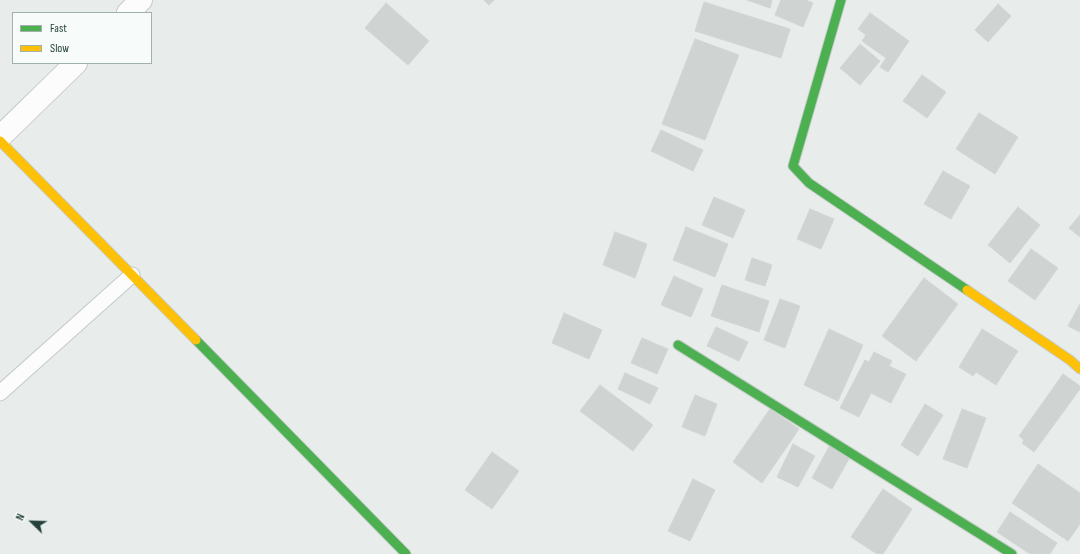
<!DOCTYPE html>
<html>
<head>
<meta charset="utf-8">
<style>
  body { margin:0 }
  #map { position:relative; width:1080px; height:554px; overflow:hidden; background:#e8edeb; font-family:"Sofia Sans Condensed",sans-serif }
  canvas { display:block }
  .legend { position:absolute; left:12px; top:12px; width:140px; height:52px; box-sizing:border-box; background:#f7fbf9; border:1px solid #a3b1ad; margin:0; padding:5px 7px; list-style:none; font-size:12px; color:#24423a }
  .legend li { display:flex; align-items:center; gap:8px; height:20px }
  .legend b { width:20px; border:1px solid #a3b1ad }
  .north { position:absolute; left:12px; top:502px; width:40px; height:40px; -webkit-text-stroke:3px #f7fbf9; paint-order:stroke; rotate:293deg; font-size:11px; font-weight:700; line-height:16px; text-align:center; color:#24423a }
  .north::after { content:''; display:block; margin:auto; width:14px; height:18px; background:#24423a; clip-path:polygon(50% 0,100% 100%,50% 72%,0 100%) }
</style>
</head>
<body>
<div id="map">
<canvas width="1080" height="554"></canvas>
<ul class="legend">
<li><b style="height:5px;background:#4caf50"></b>Fast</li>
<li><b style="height:5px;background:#ffc107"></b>Slow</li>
</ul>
<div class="north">N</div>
</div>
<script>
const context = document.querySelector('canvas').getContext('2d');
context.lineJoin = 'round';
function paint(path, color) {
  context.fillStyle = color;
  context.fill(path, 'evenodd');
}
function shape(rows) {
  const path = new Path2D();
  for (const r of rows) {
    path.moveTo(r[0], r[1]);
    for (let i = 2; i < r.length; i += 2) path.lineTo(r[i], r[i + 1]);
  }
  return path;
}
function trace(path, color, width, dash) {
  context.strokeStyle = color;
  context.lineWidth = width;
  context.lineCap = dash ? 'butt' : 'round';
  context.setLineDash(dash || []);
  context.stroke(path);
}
const building = shape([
  [484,0,494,0,489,5,484,0],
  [747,0,772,0,770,8,747,0],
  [781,0,806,0,813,3,803,27,775,15,781,0],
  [704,2,790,29,781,58,695,31,704,2],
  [386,3,429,41,408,65,365,28,386,3],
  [998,4,1011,16,988,42,975,30,998,4],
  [870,13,909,41,888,72,880,67,886,58,862,41,866,35,858,29,870,13],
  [695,39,739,55,705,140,662,124,695,39],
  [860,44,880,61,860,85,840,68,860,44],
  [922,75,946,92,927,118,903,101,922,75],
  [979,113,1018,137,995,174,956,149,979,113],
  [661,130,703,150,693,171,651,151,661,130],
  [943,171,970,186,951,219,924,204,943,171],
  [714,197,745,210,733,238,702,225,714,197],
  [1018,207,1040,225,1010,263,988,245,1018,207],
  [810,209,834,219,821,249,797,239,810,209],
  [1080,215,1080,237,1069,228,1080,215],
  [686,227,728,244,715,277,673,260,686,227],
  [615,232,647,244,635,278,603,265,615,232],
  [1031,249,1058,268,1035,300,1008,281,1031,249],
  [752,258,772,265,765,286,745,280,752,258],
  [674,276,703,289,691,317,661,305,674,276],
  [924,278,958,304,916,361,882,336,924,278],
  [722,285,769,301,759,332,711,316,722,285],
  [780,299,800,306,785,348,764,340,780,299],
  [1080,304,1080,332,1068,326,1080,304],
  [564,313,602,330,589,359,552,343,564,313],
  [716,327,748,342,739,361,707,346,716,327],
  [829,329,863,345,838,401,804,385,829,329],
  [982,329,1018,351,996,385,976,372,973,376,959,367,982,329],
  [642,338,668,349,657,374,631,363,642,338],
  [874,352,892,361,889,366,906,374,891,403,871,393,859,417,840,408,865,360,869,362,874,352],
  [625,373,658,388,650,404,618,389,625,373],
  [1063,374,1080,386,1080,389,1034,452,1022,443,1024,440,1019,436,1063,374],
  [600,385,653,425,633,451,580,411,600,385],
  [695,395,717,404,705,436,682,427,695,395],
  [925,404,943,415,918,456,901,445,925,404],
  [770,409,799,429,762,483,733,462,770,409],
  [962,409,986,418,967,468,943,459,962,409],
  [793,444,815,456,798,487,777,477,793,444],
  [830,445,850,457,832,489,812,478,830,445],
  [492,452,519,471,492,509,465,490,492,452],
  [1038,464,1080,493,1080,524,1068,541,1012,503,1038,464],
  [693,479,715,490,690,541,668,531,693,479],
  [883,489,912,509,883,554,877,554,851,537,883,489],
  [1010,512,1057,543,1050,554,1030,554,997,532,1010,512]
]);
paint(building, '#cfd4d2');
trace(building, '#d1d6d4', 1);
const lane = shape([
  [0,393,132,275]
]);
const street = shape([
  [128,13,141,0],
  [0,137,76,63]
]);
const fast = shape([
  [841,0,793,166,809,183,967,290],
  [196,340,406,554],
  [678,345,1012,554]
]);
const slow = shape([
  [0,141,196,340],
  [967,290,1070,360,1080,369]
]);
trace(lane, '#c5cac8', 17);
trace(street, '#c5cac8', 24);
trace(fast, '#c3cbc8', 11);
trace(slow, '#c3cbc8', 11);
trace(lane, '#fcfcfc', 15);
trace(street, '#fcfcfc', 22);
trace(fast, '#4caf50', 9);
trace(slow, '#ffc107', 9);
</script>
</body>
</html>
